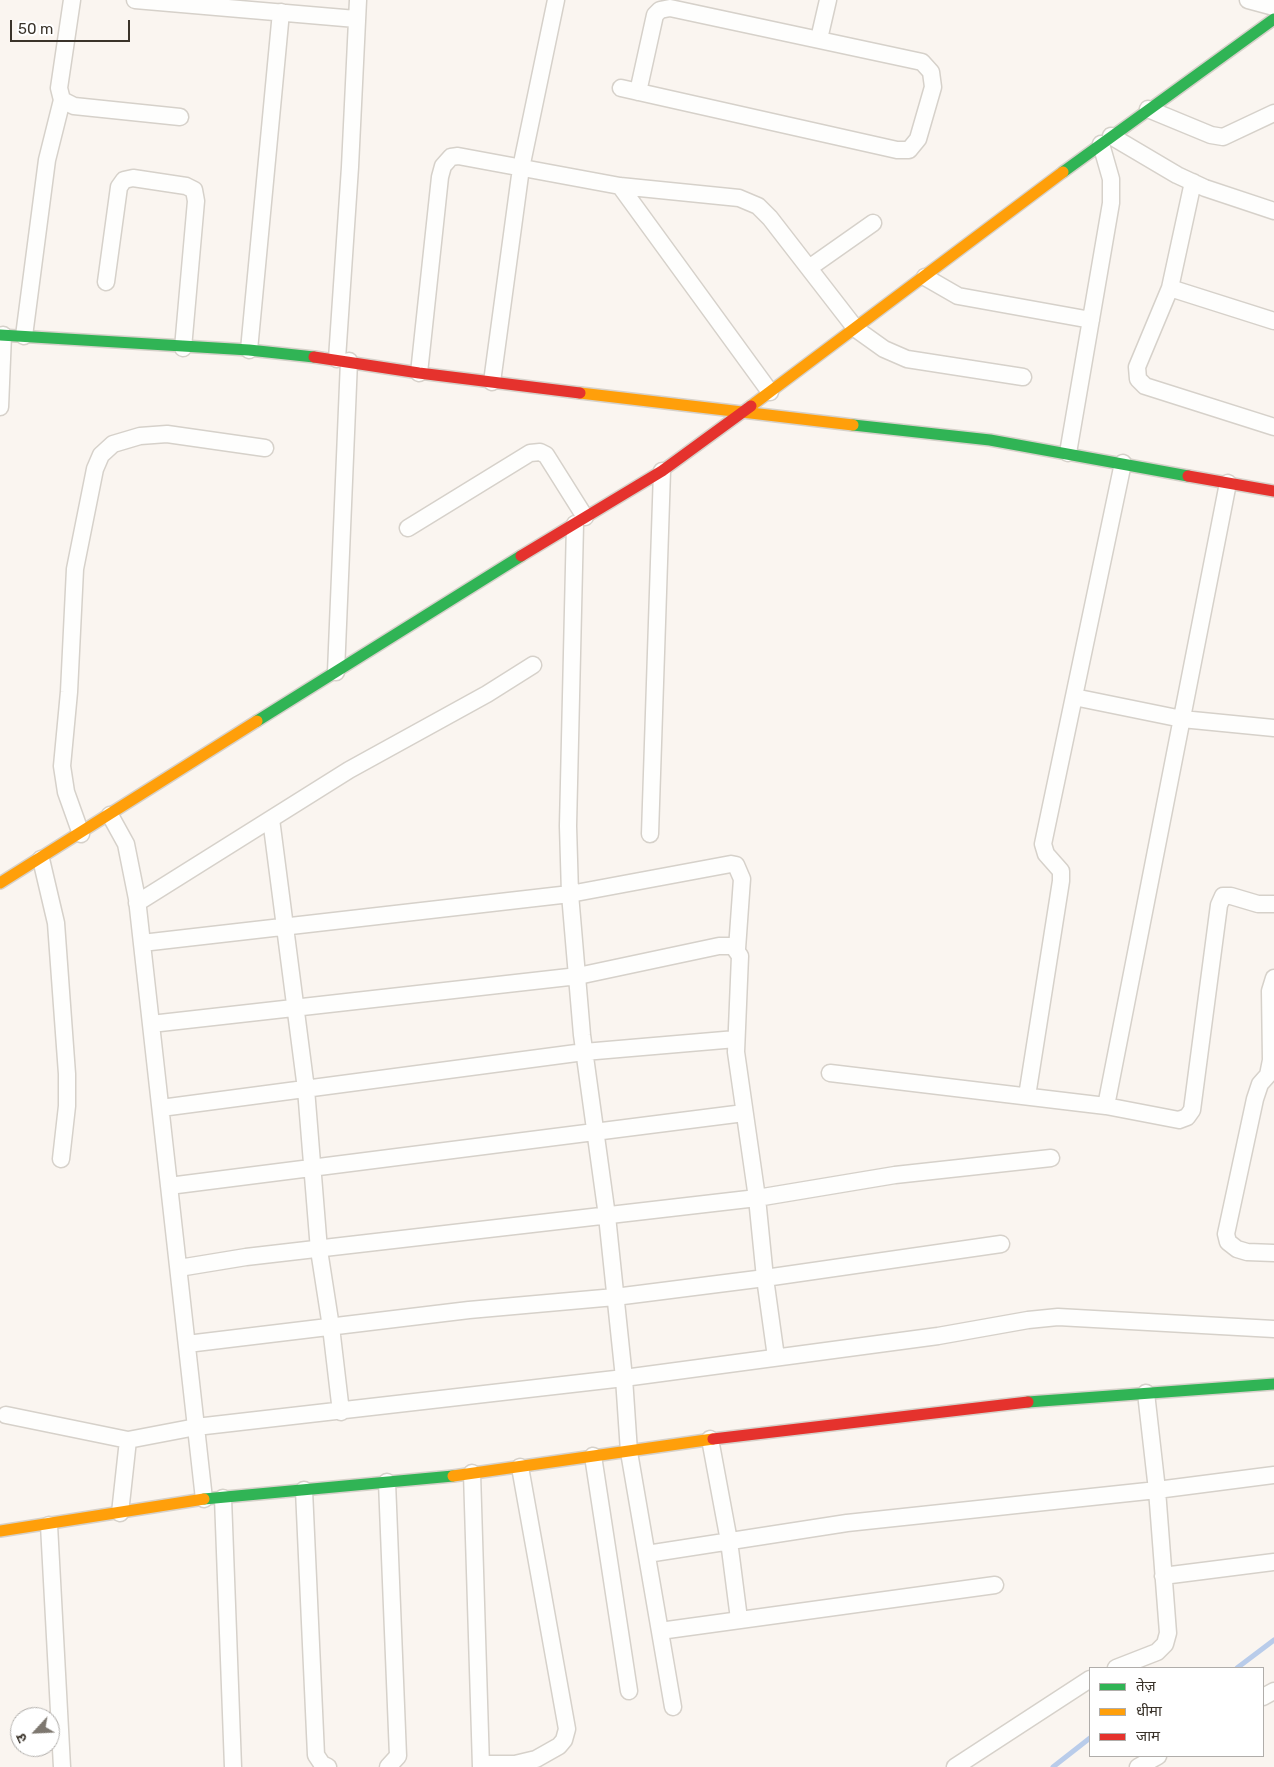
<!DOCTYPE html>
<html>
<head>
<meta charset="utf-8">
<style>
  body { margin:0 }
  #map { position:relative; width:1274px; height:1767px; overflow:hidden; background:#faf5f0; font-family:Rubik,"Noto Sans Devanagari",sans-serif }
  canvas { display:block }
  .legend { position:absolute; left:1089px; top:1667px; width:175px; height:90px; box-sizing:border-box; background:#fff; border:1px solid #b0adaa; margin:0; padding:6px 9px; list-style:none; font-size:15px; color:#3a332a }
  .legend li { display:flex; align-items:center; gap:10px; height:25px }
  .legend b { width:25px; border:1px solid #b0adaa }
  .north { position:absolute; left:10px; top:1707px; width:50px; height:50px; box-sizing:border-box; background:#fff; border:1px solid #b0adaa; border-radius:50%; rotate:245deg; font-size:14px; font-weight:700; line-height:20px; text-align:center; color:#3a332a }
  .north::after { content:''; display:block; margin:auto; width:18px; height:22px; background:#7d776f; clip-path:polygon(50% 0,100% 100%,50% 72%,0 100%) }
  .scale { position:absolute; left:10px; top:20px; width:120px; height:22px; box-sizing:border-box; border:2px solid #3a332a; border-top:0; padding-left:6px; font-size:15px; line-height:18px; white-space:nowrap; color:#3a332a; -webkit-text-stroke:4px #fff; paint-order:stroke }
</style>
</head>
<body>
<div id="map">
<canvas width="1274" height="1767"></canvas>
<ul class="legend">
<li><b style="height:6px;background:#30b455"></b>तेज़</li>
<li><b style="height:6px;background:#ff9f0a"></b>धीमा</li>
<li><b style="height:6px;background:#e5322d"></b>जाम</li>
</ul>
<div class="north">उ</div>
<div class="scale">50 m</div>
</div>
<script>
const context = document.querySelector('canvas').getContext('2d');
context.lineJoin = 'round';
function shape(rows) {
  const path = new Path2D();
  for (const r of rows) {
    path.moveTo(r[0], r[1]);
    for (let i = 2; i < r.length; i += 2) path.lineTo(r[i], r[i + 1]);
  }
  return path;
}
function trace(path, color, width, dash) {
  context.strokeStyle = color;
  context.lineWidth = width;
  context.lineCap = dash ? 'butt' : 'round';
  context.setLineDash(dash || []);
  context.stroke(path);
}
trace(shape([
  [1237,1668,1274,1640],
  [1053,1767,1090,1738]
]), '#b9ccea', 5);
const street = shape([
  [72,0,59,88,62,100,74,106,180,117],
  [135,0,356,19],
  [1248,0,1274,7],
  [819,39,828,0],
  [621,88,897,150,909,150,918,139,933,87,931,72,922,62,670,8,660,10,655,15,638,92],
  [1148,109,1211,135,1223,137,1274,113],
  [1111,136,1177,175,1205,188,1274,211],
  [1193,182,1170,288,1137,367,1138,379,1145,386,1274,427],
  [620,186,770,392],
  [809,268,873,223],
  [925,277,958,296,1091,320],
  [106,282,119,187,124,180,133,178,186,186,194,190,196,201,183,348],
  [1170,288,1274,321],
  [24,336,47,160,62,100],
  [249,350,281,12],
  [337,359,350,167,358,0],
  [419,373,440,177,443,166,451,157,458,156,620,186,739,198,758,206,770,218,856,329,884,349,907,359,1023,377],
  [492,382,521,168,556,0],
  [0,407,3,335],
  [1068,453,1111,203,1111,179,1101,144],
  [575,524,568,826,570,894,582,1035,607,1216,624,1378,629,1452,673,1707],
  [408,528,530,453,540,452,546,455,585,517],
  [336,672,349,361],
  [1074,697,1182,719,1274,728],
  [110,815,126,844,137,899,204,1499],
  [271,819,306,1089,319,1250,331,1327,341,1412],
  [81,834,66,792,62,766,69,692,75,569,95,469,101,455,113,444,140,436,167,434,265,448],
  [650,834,662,471],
  [41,859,56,923,67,1074,67,1106,61,1159],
  [137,903,349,770,487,694,533,665],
  [142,943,570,894,731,864,736,865,742,879,737,949],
  [1274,978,1270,991,1271,1060,1268,1075,1260,1084,1255,1099,1226,1234,1228,1242,1237,1249,1247,1252,1274,1253],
  [151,1024,578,976,719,946,733,946,740,956,736,1052,757,1198,765,1278,776,1357],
  [830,1073,1106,1106,1179,1120,1187,1117,1192,1110,1219,905,1223,896,1231,896,1258,904,1274,904],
  [1027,1096,1061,881,1061,871,1046,854,1043,844,1123,463],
  [1106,1106,1228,483],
  [161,1108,584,1052,736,1039],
  [169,1186,744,1113],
  [179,1268,246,1257,757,1198,895,1175,1051,1158],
  [187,1344,469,1310,615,1297,765,1278,1001,1244],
  [6,1415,128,1440,196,1427,624,1378,938,1336,1028,1320,1058,1317,1274,1329],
  [710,1439,729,1541,739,1619],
  [593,1456,629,1691],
  [472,1473,481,1767],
  [387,1482,398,1756,388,1767],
  [304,1490,316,1755,322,1764,328,1767],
  [223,1498,233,1767],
  [120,1513,128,1440],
  [49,1525,62,1767],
  [647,1554,847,1523,1157,1490,1274,1475],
  [1163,1576,1274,1562],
  [660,1631,995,1585],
  [1116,1668,1157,1652,1165,1644,1168,1633,1157,1490,1146,1393],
  [1263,1697,1274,1691],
  [481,1764,515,1764,536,1759,559,1746,564,1740,567,1729,520,1467],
  [955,1767,1090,1679],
  [1138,1767,1158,1756]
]);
const fast = shape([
  [1063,172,1274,19],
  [0,335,249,350,314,357],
  [853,425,990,440,1188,476],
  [257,721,521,556],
  [1028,1402,1274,1384],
  [204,1499,453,1476]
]);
const slow = shape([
  [580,393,853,425],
  [751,406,1063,172],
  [0,883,257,721],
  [453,1476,713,1439],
  [0,1531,204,1499]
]);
const jam = shape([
  [314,357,419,373,580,393],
  [1188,476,1274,491],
  [521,556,662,471,751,406],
  [713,1439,1028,1402]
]);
trace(street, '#d6d1ca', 19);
trace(fast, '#d6d1ca', 14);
trace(slow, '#d6d1ca', 14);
trace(jam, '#d6d1ca', 14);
trace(street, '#fefefd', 16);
trace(fast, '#30b455', 11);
trace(slow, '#ff9f0a', 11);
trace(jam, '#e5322d', 11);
</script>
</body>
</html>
